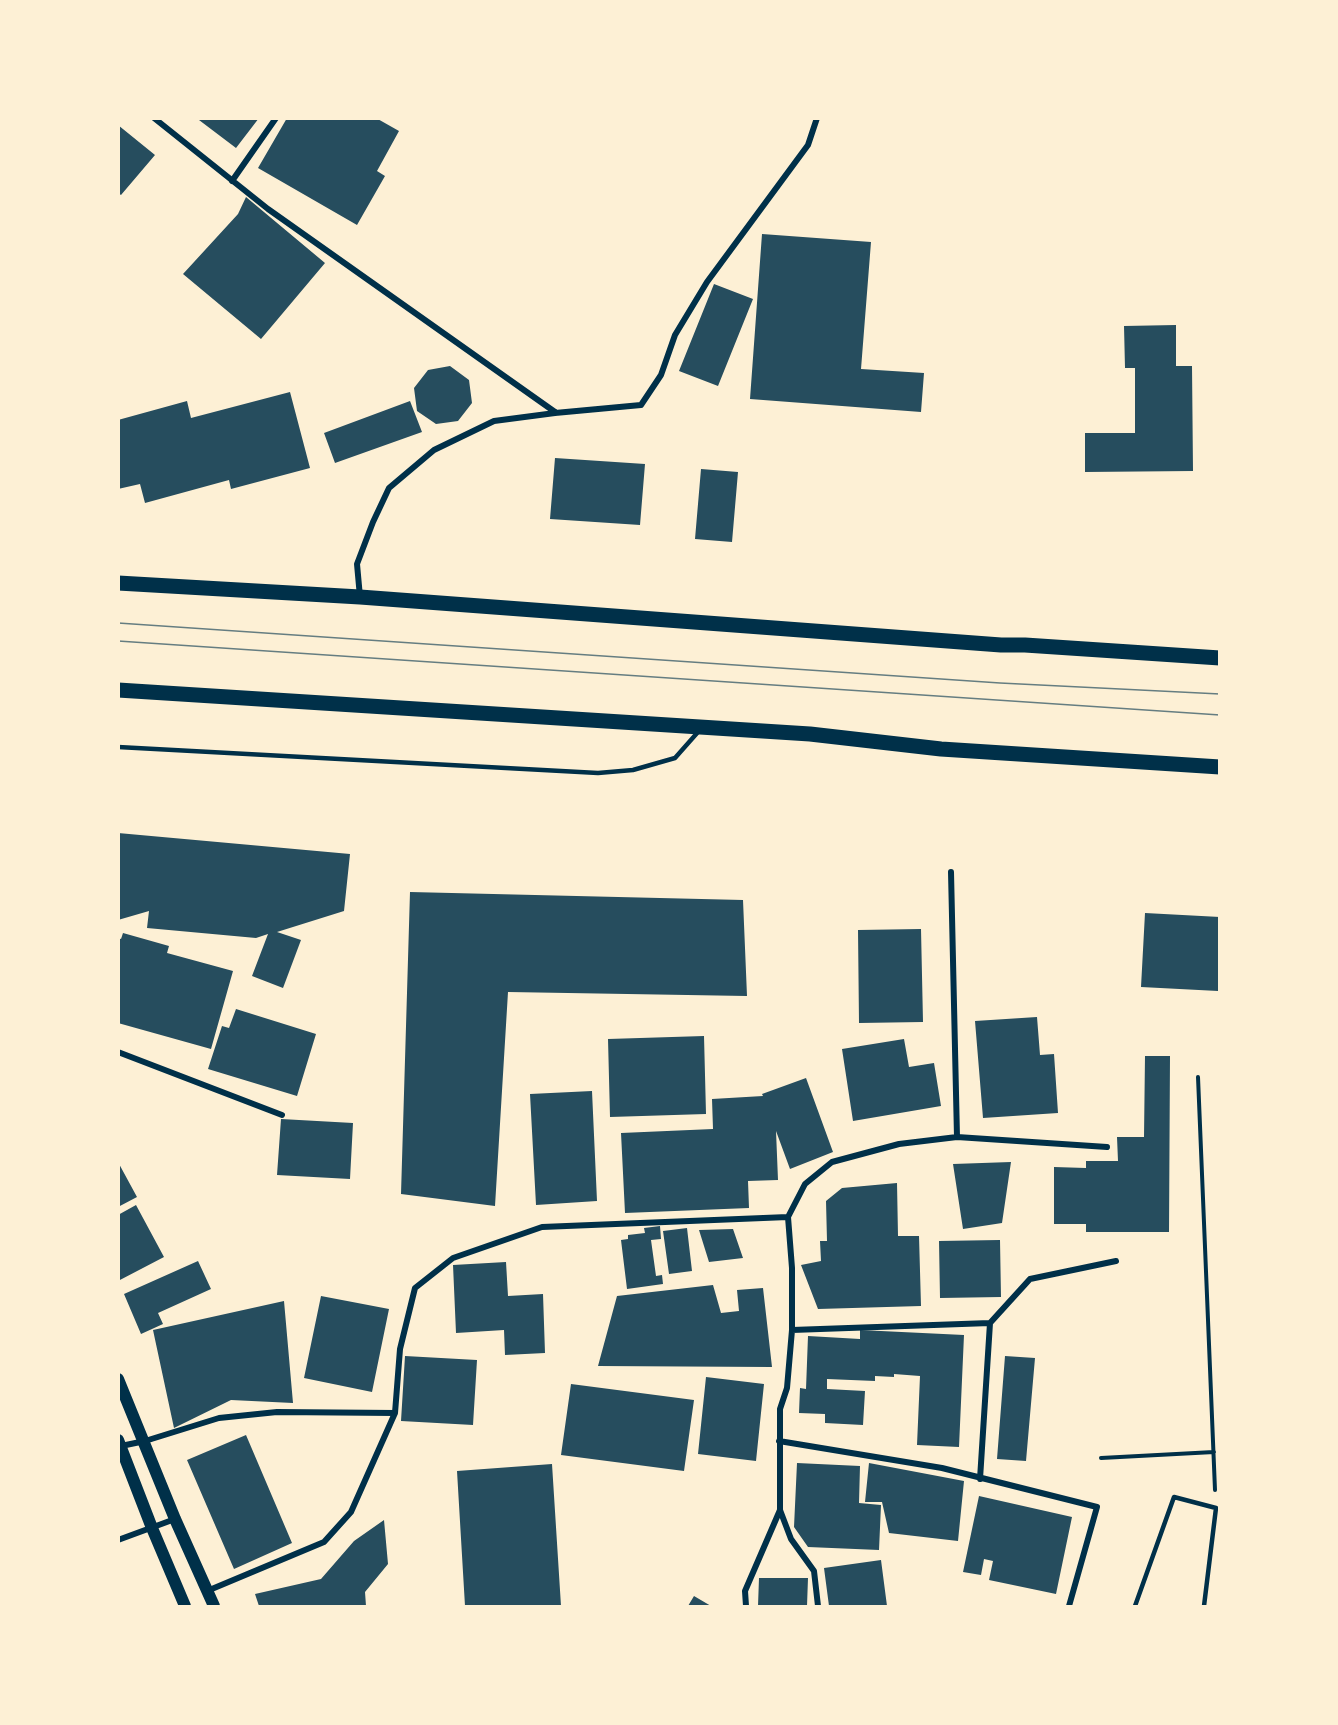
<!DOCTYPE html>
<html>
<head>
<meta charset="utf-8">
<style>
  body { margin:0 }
  #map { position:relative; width:1338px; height:1725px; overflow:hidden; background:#fdf0d5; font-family:Overpass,sans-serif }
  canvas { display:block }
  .frame { position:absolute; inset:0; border:120px solid #fdf0d5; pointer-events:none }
</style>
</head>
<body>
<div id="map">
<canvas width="1338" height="1725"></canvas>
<div class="frame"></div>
</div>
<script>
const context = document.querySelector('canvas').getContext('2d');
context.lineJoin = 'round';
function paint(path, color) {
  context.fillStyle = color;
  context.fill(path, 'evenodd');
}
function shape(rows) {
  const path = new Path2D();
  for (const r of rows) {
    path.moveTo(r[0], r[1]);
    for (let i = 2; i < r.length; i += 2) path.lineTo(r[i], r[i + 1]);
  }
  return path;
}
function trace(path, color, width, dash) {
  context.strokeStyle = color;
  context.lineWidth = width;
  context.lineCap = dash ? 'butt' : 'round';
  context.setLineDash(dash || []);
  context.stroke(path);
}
paint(shape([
  [200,118,259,118,236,148,199,120],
  [287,118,376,118,399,131,377,171,385,176,357,225,258,168],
  [118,125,155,155,121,195,118,193],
  [246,197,325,263,261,339,183,274,238,214],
  [762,234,871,242,861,369,924,373,921,412,750,399],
  [714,284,753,299,718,386,679,371],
  [1176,325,1176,366,1192,366,1193,471,1085,472,1085,433,1135,433,1135,368,1125,368,1124,326],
  [450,366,469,380,472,403,458,421,436,424,417,411,414,388,428,370],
  [290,392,310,468,231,489,229,480,145,503,140,484,118,489,118,420,187,401,191,418],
  [410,401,422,432,335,463,324,433],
  [555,458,645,464,640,525,550,519],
  [701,469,738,472,732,542,695,539],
  [118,833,350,854,344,911,277,932,301,940,283,988,252,976,268,934,256,938,147,928,149,911,118,920],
  [410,892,743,900,747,996,508,992,495,1206,401,1194],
  [1145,913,1220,917,1218,991,1141,987],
  [921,929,923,1022,859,1023,858,930],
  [123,933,169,946,167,953,233,971,211,1049,118,1023,118,938,121,939],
  [236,1009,316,1034,297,1096,208,1069,222,1026,229,1028],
  [1037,1017,1040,1055,1054,1054,1058,1113,983,1118,975,1021],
  [704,1036,706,1114,610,1117,608,1039],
  [904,1039,909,1067,934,1063,941,1106,853,1121,842,1049],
  [1145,1056,1170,1056,1169,1232,1086,1232,1086,1224,1054,1224,1054,1167,1086,1168,1086,1161,1118,1161,1117,1137,1144,1137],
  [806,1078,833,1152,790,1169,776,1131,778,1180,748,1181,749,1208,625,1213,621,1133,713,1129,712,1099,763,1096,762,1094],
  [592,1091,597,1201,536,1205,530,1094],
  [281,1119,353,1123,350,1179,277,1175],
  [118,1162,137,1197,118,1207],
  [1011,1162,1002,1223,963,1229,953,1164],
  [897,1183,898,1236,919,1236,921,1306,818,1309,801,1265,821,1261,820,1241,827,1241,826,1201,842,1188],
  [136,1205,164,1257,118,1281,118,1215],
  [660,1226,661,1239,651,1240,656,1276,662,1275,663,1284,627,1289,621,1240,628,1239,628,1235,645,1233,644,1228],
  [687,1228,692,1271,669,1274,663,1231],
  [733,1229,743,1258,709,1262,699,1230],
  [1000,1240,1001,1297,940,1298,939,1241],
  [198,1261,211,1289,158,1313,163,1324,141,1334,124,1294],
  [506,1262,508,1296,543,1294,545,1353,505,1355,504,1330,456,1333,453,1265],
  [713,1285,721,1313,739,1311,737,1290,763,1288,772,1367,598,1366,617,1296],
  [321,1296,389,1309,372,1392,304,1378],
  [284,1301,293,1403,231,1400,174,1428,153,1330],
  [860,1330,964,1335,959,1447,917,1445,920,1376,894,1374,894,1377,875,1376,875,1381,827,1379,827,1389,865,1391,863,1425,825,1423,825,1414,799,1413,800,1388,806,1389,808,1336,860,1339],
  [405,1356,477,1360,473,1425,401,1421],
  [1005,1356,1035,1358,1026,1461,997,1459],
  [706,1377,764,1384,756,1461,698,1454],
  [571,1384,694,1400,684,1471,561,1455],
  [246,1435,292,1543,234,1569,187,1460],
  [797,1463,860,1466,859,1503,881,1505,879,1550,808,1547,794,1527],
  [869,1463,964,1481,958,1541,889,1533,882,1502,865,1502],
  [552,1464,561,1606,465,1606,457,1471],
  [979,1496,1072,1517,1056,1594,989,1580,993,1561,984,1559,981,1575,963,1572],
  [384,1520,388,1564,365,1592,366,1606,259,1606,255,1594,321,1579,354,1541],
  [881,1560,887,1606,829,1606,824,1568],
  [759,1578,808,1578,807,1606,758,1606],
  [694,1596,711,1606,688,1606]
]), '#264d5e');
trace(shape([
  [1198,1077,1215,1490],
  [1101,1458,1214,1452]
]), '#003049', 4);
trace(shape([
  [118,747,598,773,633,770,675,758,698,732],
  [1135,1606,1174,1497,1216,1508,1204,1606]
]), '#003049', 4.5);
trace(shape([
  [154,118,268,209,555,412],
  [232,181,276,118],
  [360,597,357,564,373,522,389,488,434,450,494,421,555,413,641,405,661,375,675,335,707,282,808,145,817,118],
  [951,872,957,1137],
  [118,1052,282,1115],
  [788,1217,792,1268,792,1330,787,1388,780,1409,780,1510,791,1539,814,1571,818,1606],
  [788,1217,805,1184,832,1162,899,1144,957,1137,1107,1147],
  [792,1330,990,1323],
  [779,1441,942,1468,1097,1507,1069,1606],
  [121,1446,145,1441,219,1418,277,1412,395,1413],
  [980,1479,990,1323,1030,1279,1116,1261],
  [118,1540,175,1519],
  [207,1591,324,1542,351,1512,395,1413,400,1349,415,1288,453,1258,542,1227,788,1217],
  [746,1606,745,1591,780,1510]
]), '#003049', 6);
trace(shape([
  [118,1379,175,1519,214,1606],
  [118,1440,152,1528,185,1606]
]), '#003049', 12);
trace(shape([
  [118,583,360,597,1001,645,1025,645,1220,658],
  [118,690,810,734,941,749,1220,767]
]), '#003049', 15);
trace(shape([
  [118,623,1000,683,1220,694],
  [118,641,1220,715]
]), '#657d81', 1.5);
</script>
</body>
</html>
